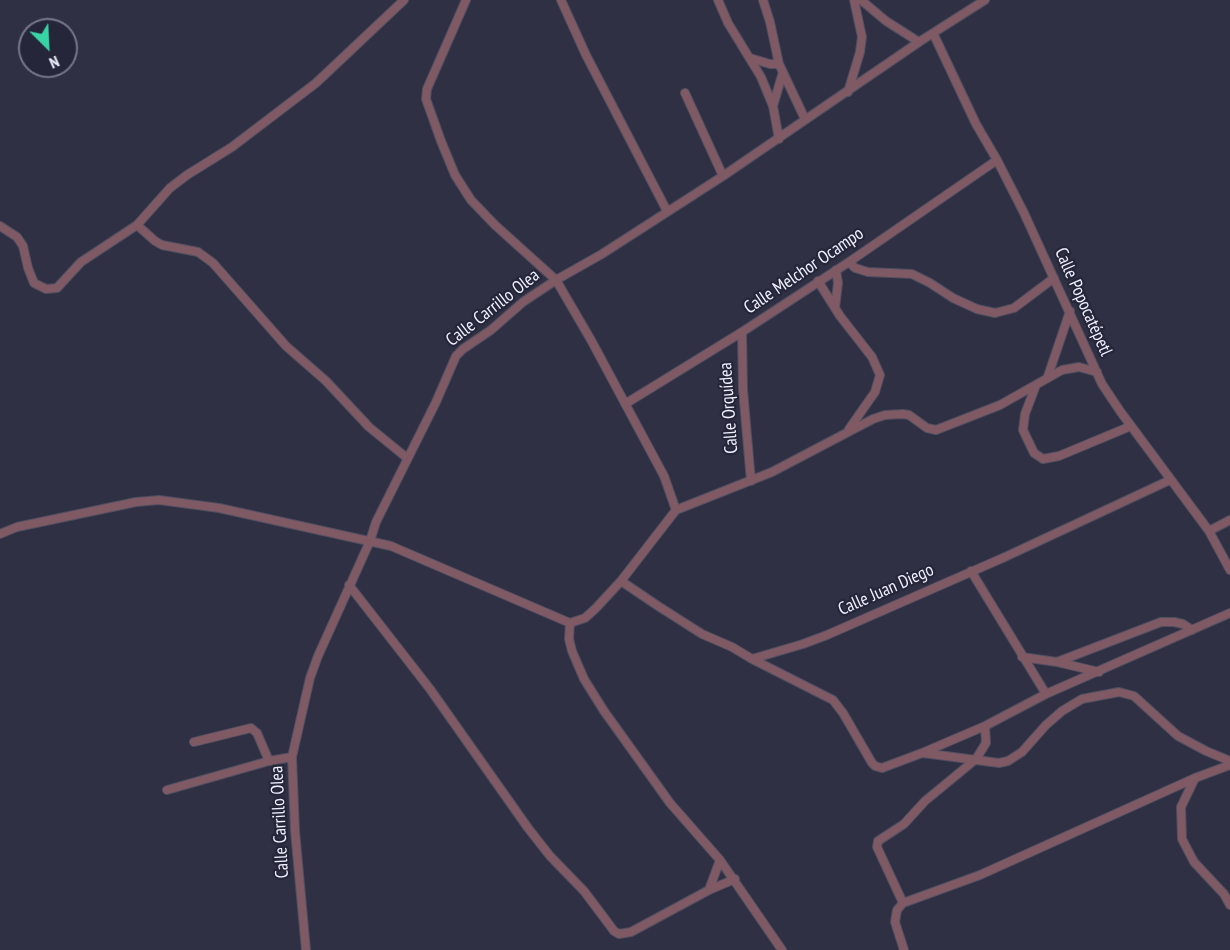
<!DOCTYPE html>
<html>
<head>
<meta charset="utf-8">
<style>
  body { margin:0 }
  #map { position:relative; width:1230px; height:950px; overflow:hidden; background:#303044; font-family:"PT Sans Narrow",sans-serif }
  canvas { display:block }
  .north { position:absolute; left:18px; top:18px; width:60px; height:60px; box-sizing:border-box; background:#26263a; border:2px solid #767788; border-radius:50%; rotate:156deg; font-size:16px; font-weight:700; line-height:24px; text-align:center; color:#eff0fd }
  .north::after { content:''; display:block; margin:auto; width:21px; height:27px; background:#39d4a5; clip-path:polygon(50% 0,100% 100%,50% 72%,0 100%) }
</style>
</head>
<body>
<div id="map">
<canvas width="1230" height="950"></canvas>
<div class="north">N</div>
</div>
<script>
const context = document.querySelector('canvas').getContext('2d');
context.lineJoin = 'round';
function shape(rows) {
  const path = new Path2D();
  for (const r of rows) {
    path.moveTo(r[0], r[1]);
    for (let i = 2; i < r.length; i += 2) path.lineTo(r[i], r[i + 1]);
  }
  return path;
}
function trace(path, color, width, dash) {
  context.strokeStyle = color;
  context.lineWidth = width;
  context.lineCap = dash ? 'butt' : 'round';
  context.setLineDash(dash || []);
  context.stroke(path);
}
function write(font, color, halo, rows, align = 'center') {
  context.font = font + ' "PT Sans Narrow",sans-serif';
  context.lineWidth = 4.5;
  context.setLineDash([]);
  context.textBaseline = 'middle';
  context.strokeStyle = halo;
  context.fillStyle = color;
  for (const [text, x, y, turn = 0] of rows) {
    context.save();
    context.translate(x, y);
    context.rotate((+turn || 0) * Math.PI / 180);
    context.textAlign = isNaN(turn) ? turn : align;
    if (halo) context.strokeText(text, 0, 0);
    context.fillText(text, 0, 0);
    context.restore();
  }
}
const street = shape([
  [466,0,427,89,426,99,441,141,455,175,471,200,495,225,556,280,591,340,664,476,676,510],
  [561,0,586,55,667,211],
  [718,0,728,23,761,77,773,106,779,139],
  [763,0,770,22,779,64,805,119],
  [861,0,886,21,919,42],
  [933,33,976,124,997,160,1024,213,1102,384,1120,411,1209,531,1230,570],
  [750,58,770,64,779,64],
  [848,92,860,52,862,37,854,0],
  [685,93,723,176],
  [773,106,783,72],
  [137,225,155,241,162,245,198,252,213,263,286,346,326,381,369,427,407,458],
  [0,226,17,237,23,246,28,268,34,283,46,289,57,288,81,262,137,225,170,188,187,175,232,147,316,83,404,0],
  [849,262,855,268,868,272,912,274,930,283,953,298,977,309,995,313,1014,308,1054,278],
  [818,281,840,316,872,357,880,375,875,392,849,429],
  [835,308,838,283,836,270],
  [742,332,743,390,751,481],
  [1048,376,1070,311],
  [1036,385,1025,414,1023,430,1034,453,1043,459,1059,456,1131,426],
  [625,404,742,332,849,262,997,160],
  [1209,531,1230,520],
  [0,534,17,527,136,502,159,500,219,508,391,546,570,623,585,618,596,608,621,581,676,510,772,472,873,419,885,415,903,414,909,415,927,428,936,430,1000,405,1062,370,1079,367,1097,372],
  [971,571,1046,694],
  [621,581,658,606,702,634,732,647,752,659,803,644,827,635,1005,557,1170,480],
  [349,585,430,689,528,828,550,856,584,891,614,931,619,934,631,932,709,890,735,879],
  [570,623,569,639,572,651,584,679,604,711,670,803,720,860,782,950],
  [1022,657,1057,662,1161,622,1174,622,1183,624,1192,630],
  [752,659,833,700,843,713,872,763,875,766,882,768,922,753,985,726,1046,694,1230,613],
  [1057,662,1099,672],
  [194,742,251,728,257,733,269,761],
  [923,753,999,763,1008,761,1022,752,1046,725,1062,711,1082,699,1119,692,1134,696,1178,736,1206,751,1230,761],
  [1195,778,1181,807,1182,839,1194,862,1224,894,1230,905],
  [167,790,269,761,292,757],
  [709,890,720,860],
  [903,903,877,847,878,841,904,824,925,801,976,759,986,743,985,726],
  [306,950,295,831,292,757,310,678,318,656,370,541,376,522,436,402,456,356,463,349,491,330,523,302,556,280,602,254,723,176,919,42,985,0],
  [904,950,895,922,897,910,903,903,980,875,1195,778,1230,765]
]);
trace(street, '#4f4f62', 10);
trace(street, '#7f5963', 8);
write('18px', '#eff0fd', '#26263a', [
  ["Calle Melchor Ocampo",804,271,-34],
  ["Calle Popocatépetl",1083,302,66],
  ["Calle Carrillo Olea",493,308,-38],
  ["Calle Orquídea",729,408,-94],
  ["Calle Juan Diego",886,590,-24],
  ["Calle Carrillo Olea",280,822,-93]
]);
</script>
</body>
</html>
